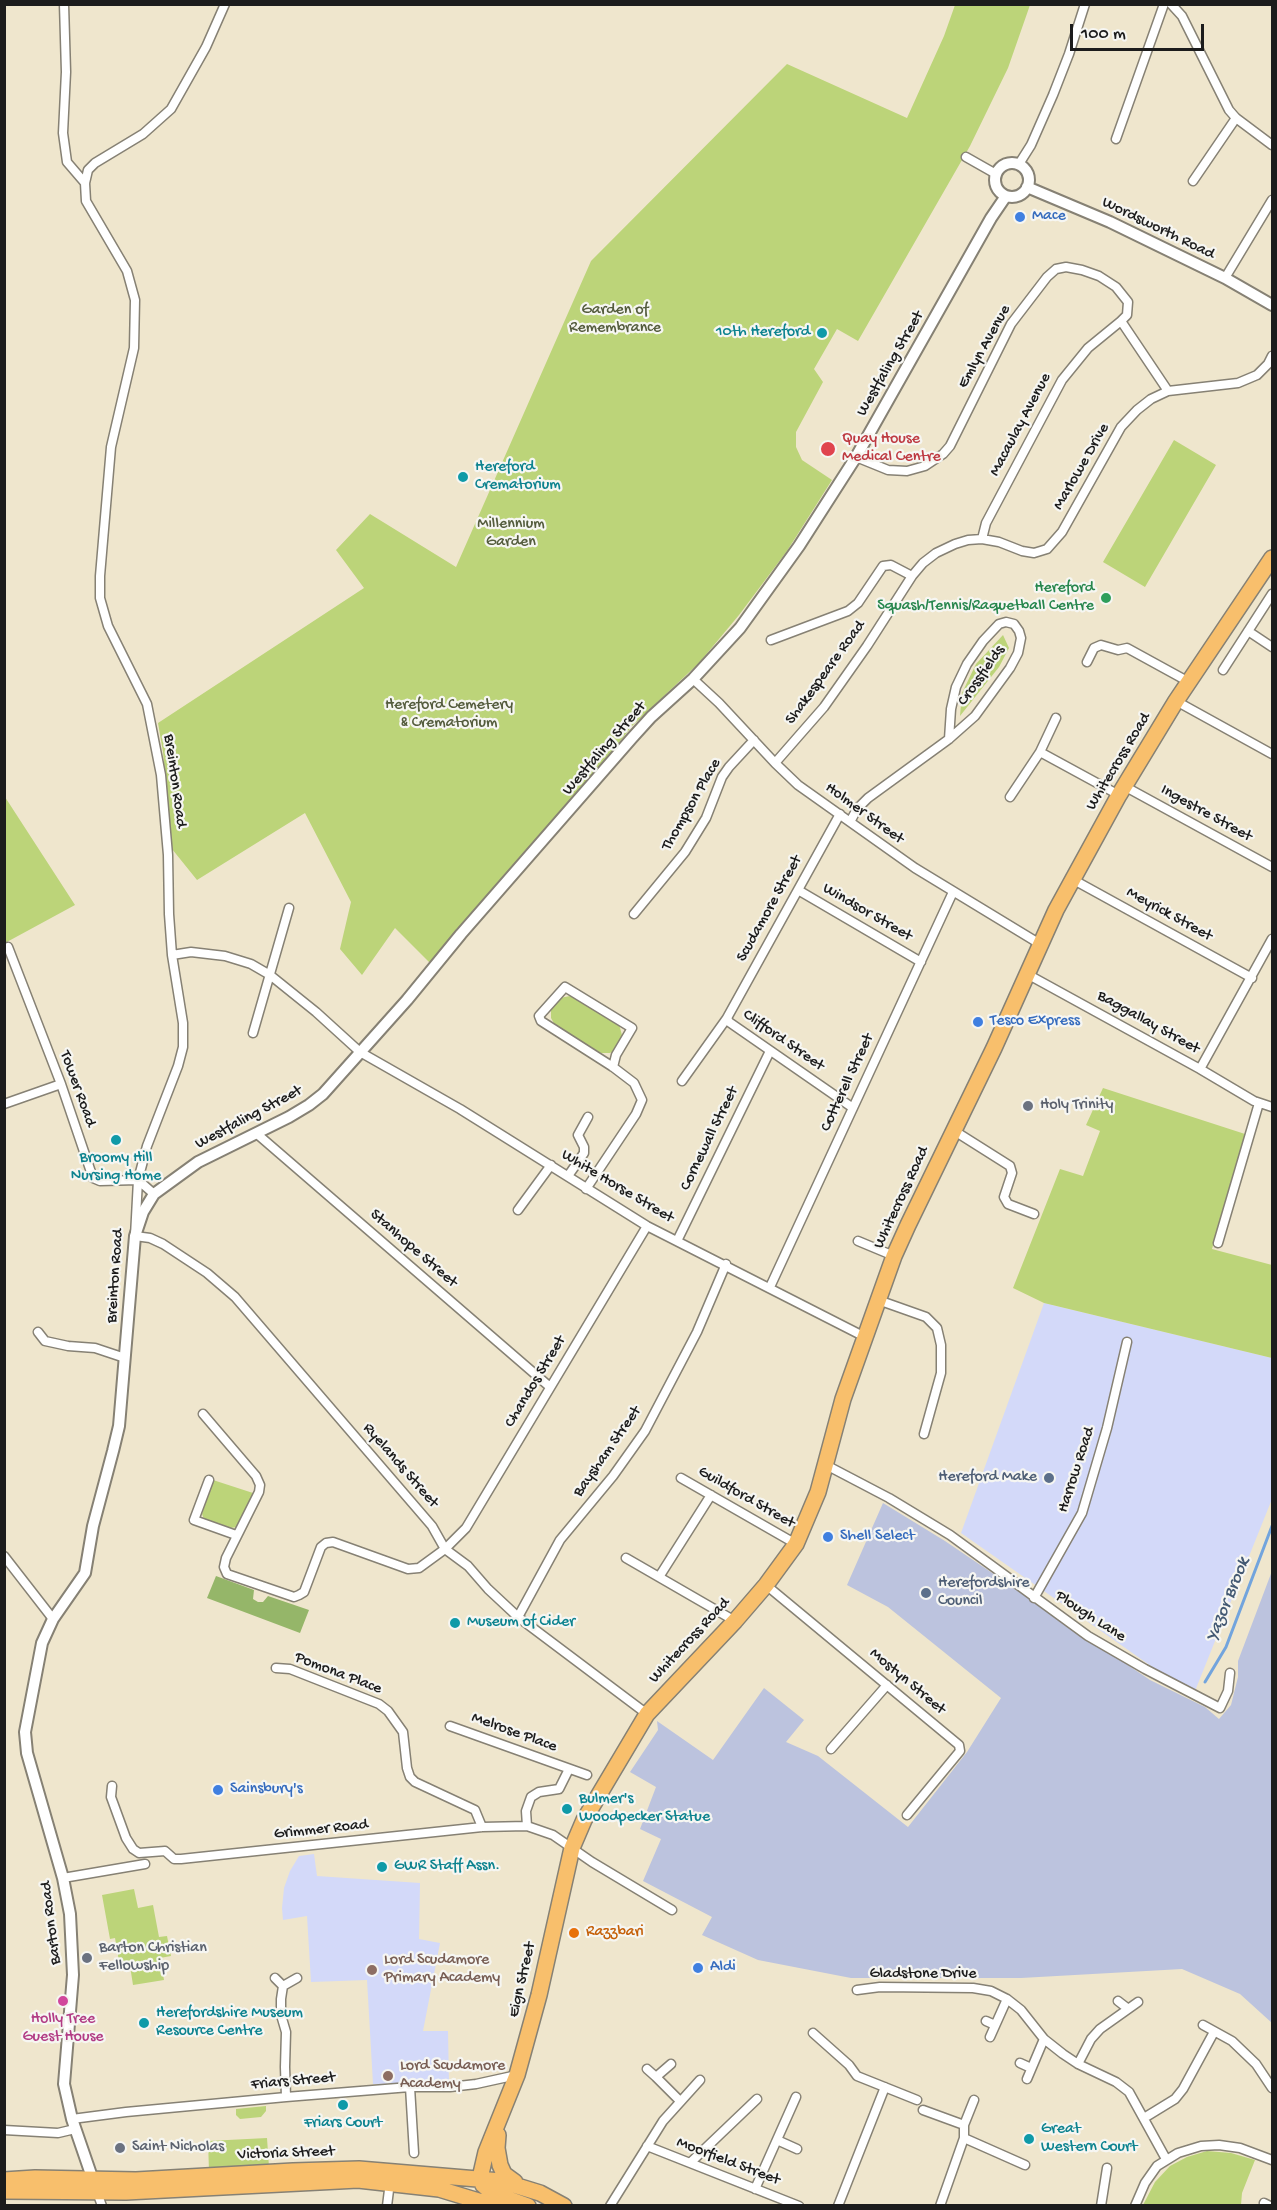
<!DOCTYPE html>
<html>
<head>
<meta charset="utf-8">
<style>
  body { margin:0 }
  #map { position:relative; width:1277px; height:2210px; overflow:hidden; background:#efe6cd; font-family:"Gochi Hand",sans-serif }
  canvas { display:block }
  .frame { position:absolute; inset:0; border:6px solid #1c1c1c; pointer-events:none }
  .scale { position:absolute; left:1070px; top:24px; width:134px; height:27px; box-sizing:border-box; border:3px solid #1c1c1c; border-top:0; padding-left:8px; font-size:18px; line-height:21px; white-space:nowrap; color:#1c1c1c; -webkit-text-stroke:4px #f6f6f2; paint-order:stroke }
</style>
</head>
<body>
<div id="map">
<canvas width="1277" height="2210"></canvas>
<div class="frame"></div>
<div class="scale">100 m</div>
</div>
<script>
const context = document.querySelector('canvas').getContext('2d');
context.lineJoin = 'round';
function paint(path, color) {
  context.fillStyle = color;
  context.fill(path, 'evenodd');
}
function shape(rows) {
  const path = new Path2D();
  for (const r of rows) {
    if (r.length === 3) {
      path.moveTo(r[0] + r[2], r[1]);
      path.arc(r[0], r[1], r[2], 0, 2 * Math.PI);
      continue;
    }
    path.moveTo(r[0], r[1]);
    for (let i = 2; i < r.length; i += 2) path.lineTo(r[i], r[i + 1]);
  }
  return path;
}
function trace(path, color, width, dash) {
  context.strokeStyle = color;
  context.lineWidth = width;
  context.lineCap = dash ? 'butt' : 'round';
  context.setLineDash(dash || []);
  context.stroke(path);
}
function write(font, color, halo, rows, align = 'center') {
  context.font = font + ' "Gochi Hand",sans-serif';
  context.lineWidth = 4.5;
  context.setLineDash([]);
  context.textBaseline = 'middle';
  context.strokeStyle = halo;
  context.fillStyle = color;
  for (const [text, x, y, turn = 0] of rows) {
    context.save();
    context.translate(x, y);
    context.rotate((+turn || 0) * Math.PI / 180);
    context.textAlign = isNaN(turn) ? turn : align;
    if (halo) context.strokeText(text, 0, 0);
    context.fillText(text, 0, 0);
    context.restore();
  }
}
paint(shape([
  [1044,1303,1272,1358,1272,1499,1195,1691,1161,1673,961,1533],
  [314,1854,317,1876,420,1883,419,1939,440,1943,423,2031,448,2031,449,2082,373,2084,367,1980,311,1982,307,1916,283,1920,282,1908,284,1888,290,1871,299,1856]
]), '#d3d9f9');
paint(shape([
  [883,1503,945,1541,1150,1680,1205,1707,1219,1719,1231,1705,1238,1677,1238,1661,1272,1571,1272,2023,1240,1994,1182,1969,1021,1978,851,1978,758,1960,702,1935,712,1917,643,1881,661,1839,640,1829,656,1787,630,1772,658,1730,657,1721,713,1760,764,1688,804,1720,786,1742,818,1756,908,1827,967,1752,1001,1698,888,1607,847,1585]
]), '#bcc3de');
paint(shape([
  [955,5,1030,5,1008,68,970,146,858,341,837,329,814,369,823,382,796,432,796,447,802,460,832,480,787,551,739,615,699,663,632,726,593,776,503,877,431,964,395,928,362,975,340,949,351,902,305,813,197,880,172,849,163,752,158,723,364,588,336,550,370,514,456,567,591,261,787,64,907,118,944,36],
  [1174,440,1216,465,1145,587,1103,562],
  [1003,635,1009,648,999,667,960,716,962,693,976,664],
  [5,797,75,905,5,943,4,943],
  [570,996,619,1024,623,1039,617,1049,610,1053,601,1053,556,1027,551,1018,551,1010,560,998],
  [1103,1088,1245,1134,1212,1249,1272,1265,1272,1358,1044,1303,1013,1288,1060,1169,1083,1176,1100,1131,1086,1125],
  [213,1480,253,1493,238,1527,230,1528,204,1519,202,1514],
  [134,1889,138,1908,153,1905,159,1937,167,1936,171,1956,160,1958,164,1980,133,1985,130,1966,120,1967,115,1938,110,1939,102,1895],
  [266,2106,266,2111,261,2117,240,2119,236,2115,236,2109],
  [267,2138,269,2167,209,2171,208,2141],
  [1207,2151,1231,2153,1255,2160,1242,2193,1241,2205,1143,2205,1155,2182,1170,2166,1187,2157]
]), '#bcd479');
paint(shape([
  [216,1576,254,1590,253,1599,258,1602,263,1602,268,1596,309,1610,300,1633,207,1598]
]), '#95b669');
trace(shape([
  [1205,1682,1226,1647,1272,1526]
]), '#72a4dd', 3);
const minor = shape([
  [64,4,66,72,63,133,67,162,85,183],
  [225,4,206,47,171,109,143,134,95,163,88,170,85,183,86,201,127,271,135,300,134,348,111,447,100,576,100,598,108,626,147,704,161,775,168,855,169,914,172,955,183,1023,183,1047,178,1066,147,1146,138,1180,135,1236,150,1238,163,1244,207,1273,235,1297,432,1526,445,1549,468,1566,488,1589,518,1617,647,1714],
  [1171,4,1182,16,1229,110,1236,118,1272,145],
  [1116,139,1164,4],
  [966,157,996,174],
  [1019,164,1031,145,1053,95,1069,54,1085,4],
  [1193,181,1236,118],
  [1225,278,1272,200],
  [856,457,888,470,907,471,925,466,943,454,950,446,1011,324,1047,277,1056,269,1066,267,1082,270,1099,276,1116,287,1128,302,1127,315,1121,321],
  [982,539,986,523,1062,380,1088,348,1121,321,1168,391],
  [1248,631,1272,647],
  [771,640,848,611,858,603,883,566,891,565,912,576],
  [1087,662,1094,648,1101,645,1118,650,1127,648,1189,682],
  [1223,670,1272,594],
  [693,679,719,703,775,763,798,785,915,868,1040,944],
  [1176,701,1272,754],
  [1056,718,1040,752,1119,795],
  [775,763,824,707,867,646,912,576,923,563,936,553,955,544,968,540,982,539,999,542,1022,551,1034,553,1047,549,1062,532,1121,427,1137,410,1151,399,1168,391,1238,383,1257,375,1268,364,1272,356],
  [1124,786,1272,867],
  [1010,797,1040,752],
  [850,822,857,809,868,798,949,739,975,716,1010,668,1018,653,1021,638,1019,631,1014,624,1006,622,999,624,983,641,967,664,956,687,951,709,949,739],
  [1072,879,1252,978],
  [798,890,921,962],
  [634,914,685,852,706,818,722,777,729,767,754,740],
  [8,947,61,1084,93,1178,100,1181,138,1180,154,1194],
  [172,955,191,952,225,956,251,964,270,975,316,1012,360,1052,460,1109,647,1226,865,1337],
  [1027,974,1200,1069,1254,1101,1272,1107],
  [727,1018,729,1022,853,1108],
  [253,1033,289,908],
  [1200,1069,1272,939],
  [682,1081,727,1018,840,814],
  [4,1104,61,1084],
  [953,1130,1010,1166,1012,1173,1004,1197,1008,1204,1034,1214],
  [256,1133,550,1387],
  [568,1176,584,1153,584,1147,578,1135,588,1117],
  [586,1189,636,1114,642,1100,634,1083,613,1067,541,1021,539,1016,565,987,632,1028,616,1055,613,1067],
  [518,1210,551,1165],
  [677,1241,770,1051],
  [858,1241,894,1256],
  [1218,1243,1259,1103],
  [770,1287,953,892],
  [878,1300,926,1317,937,1328,941,1345,941,1373,924,1434],
  [38,1332,45,1341,68,1346,95,1348,125,1358],
  [203,1414,256,1476,260,1485,259,1492,226,1558,224,1567,227,1574,294,1597,299,1595,304,1592,321,1547,326,1543,333,1542,408,1569,419,1568,445,1549,466,1528,647,1226],
  [826,1465,889,1498,950,1535,1088,1636,1145,1669,1220,1708,1228,1691,1230,1673],
  [681,1478,796,1544],
  [209,1480,194,1520,236,1535],
  [4,1556,53,1619],
  [626,1558,735,1621],
  [659,1577,711,1495],
  [766,1585,959,1745,960,1751,907,1815],
  [1034,1598,1082,1513,1107,1428,1127,1342],
  [518,1617,560,1540,613,1476,645,1431,697,1332,726,1264],
  [276,1668,290,1669,379,1704,388,1711,403,1732,407,1768,410,1777,415,1782,475,1810,482,1827],
  [450,1726,587,1775],
  [831,1749,887,1685],
  [112,1786,111,1797,126,1838,133,1849,139,1853,165,1851,174,1859,181,1859,482,1827,527,1826,553,1835,592,1862,672,1910],
  [527,1826,526,1811,531,1797,539,1792,559,1789,569,1769],
  [63,1878,145,1864],
  [275,1978,283,1986],
  [857,1990,880,1987,973,1988,991,1991,1007,1999,1021,2010,1044,2039,1063,2054,1078,2064,1116,2082,1129,2092,1166,2159],
  [1118,2001,1127,2008],
  [986,2021,995,2025],
  [1203,2025,1232,2041,1256,2064,1272,2088],
  [813,2033,849,2065,857,2076,917,2100],
  [990,2037,1007,1999],
  [1020,2063,1031,2068],
  [671,2064,656,2077,680,2101],
  [1078,2064,1091,2039,1100,2029,1138,2002],
  [647,2069,656,2077],
  [1027,2079,1044,2039],
  [410,2087,414,2153],
  [286,2097,285,2067,286,2032,281,2015,281,1999,283,1986,297,1978],
  [923,2110,964,2125],
  [1144,2118,1175,2099,1183,2089,1214,2032],
  [72,2119,126,2112,286,2097,410,2087,450,2087,476,2084,517,2075],
  [4,2130,58,2133,75,2129],
  [964,2138,1025,2165],
  [777,2140,797,2149],
  [647,2146,799,2206],
  [690,2163,757,2099],
  [755,2189,796,2097],
  [97,2192,102,2206],
  [1264,2203,1270,2206],
  [387,2206,390,2182],
  [610,2206,663,2121,700,2080],
  [838,2206,885,2087],
  [940,2206,964,2138,964,2125,974,2100],
  [1101,2206,1107,2168],
  [1135,2206,1145,2183,1157,2166,1178,2153,1201,2146,1219,2145,1240,2148,1272,2160]
]);
const tertiary = shape([
  [1012,180,17],
  [1027,187,1110,222,1225,278,1272,305],
  [94,2183,72,2119,64,2084,73,1975,70,1914,63,1878,27,1753,25,1732,42,1643,53,1619,85,1573,93,1526,113,1451,119,1426,135,1236,143,1212,154,1194,198,1162,289,1117,309,1105,323,1094,407,1000,461,934,632,738,651,717,693,679,740,628,799,546,856,457,991,218,1006,196]
]);
const trunk = shape([
  [498,2135,497,2148,500,2165,504,2174,515,2182],
  [480,2178,486,2152,517,2075,539,1995,572,1848,584,1820,647,1714,735,1621,766,1585,796,1544,818,1492,843,1399,894,1256,908,1225,994,1048,1056,910,1119,795,1176,701,1272,558],
  [480,2178,483,2185,492,2193,528,2206],
  [4,2180,35,2178,136,2180,293,2171,359,2169,501,2181,540,2193,564,2206],
  [4,2191,126,2192,358,2180,439,2189,495,2206]
]);
trace(minor, '#868174', 11);
trace(tertiary, '#868174', 14);
trace(trunk, '#868174', 18);
trace(minor, '#fff', 8);
trace(tertiary, '#fff', 10);
trace(trunk, '#f8bf6c', 15);
for (const [x, y, r, color] of [
  [1020,217,6,"#3f7fe0"],
  [822,333,6,"#0f9aa8"],
  [828,449,8,"#e0444e"],
  [463,477,6,"#0f9aa8"],
  [1106,598,6,"#2e9e5b"],
  [978,1022,6,"#3f7fe0"],
  [1028,1106,6,"#6b7280"],
  [116,1140,6,"#0f9aa8"],
  [1049,1478,6,"#5c6f8a"],
  [828,1537,6,"#3f7fe0"],
  [926,1593,6,"#5c6f8a"],
  [455,1623,6,"#0f9aa8"],
  [218,1790,6,"#3f7fe0"],
  [567,1809,6,"#0f9aa8"],
  [382,1867,6,"#0f9aa8"],
  [574,1933,6,"#e8710a"],
  [87,1958,6,"#6b7280"],
  [698,1968,6,"#3f7fe0"],
  [372,1970,6,"#8d6e63"],
  [63,2001,6,"#d1479c"],
  [144,2023,6,"#0f9aa8"],
  [388,2076,6,"#8d6e63"],
  [343,2105,6,"#0f9aa8"],
  [1029,2139,6,"#0f9aa8"],
  [120,2148,6,"#6b7280"]
]) {
  const dot = new Path2D();
  dot.arc(x, y, r, 0, 2 * Math.PI);
  context.fillStyle = color;
  context.fill(dot);
  trace(dot, '#f6f6f2', 2);
}
write('16px', '#366cbe', '#f6f6f2', [
  ["Mace",1032,217],
  ["Tesco Express",990,1022],
  ["Shell Select",840,1537],
  ["Sainsbury's",230,1790],
  ["Aldi",710,1968]
], 'left');
write('16px', '#1c1c1c', '#f6f6f2', [
  ["Wordsworth Road",1158,229,26],
  ["Emlyn Avenue",985,347,-61],
  ["Westfaling Street",891,364,-60],
  ["Macaulay Avenue",1021,425,-62],
  ["Marlowe Drive",1082,467,-60],
  ["Shakespeare Road",826,673,-54],
  ["Crossfields",982,676,-55],
  ["Westfaling Street",605,749,-49],
  ["Whitecross Road",1119,762,-59],
  ["Breinton Road",174,781,82],
  ["Thompson Place",692,805,-60],
  ["Holmer Street",864,814,36],
  ["Ingestre Street",1206,814,29],
  ["Scudamore Street",770,909,-61],
  ["Windsor Street",867,913,30],
  ["Meyrick Street",1169,915,29],
  ["Baggallay Street",1148,1023,29],
  ["Clifford Street",783,1041,35],
  ["Cotterell Street",848,1083,-65],
  ["Tower Road",77,1089,70],
  ["Westfaling Street",249,1118,-28],
  ["Cornewall Street",710,1139,-64],
  ["White Horse Street",617,1187,31],
  ["Whitecross Road",902,1198,-65],
  ["Stanhope Street",413,1249,41],
  ["Breinton Road",116,1276,-86],
  ["Chandos Street",536,1382,-59],
  ["Baysham Street",608,1452,-55],
  ["Ryelands Street",400,1466,49],
  ["Harrow Road",1077,1470,-72],
  ["Guildford Street",746,1498,30],
  ["Plough Lane",1090,1617,33],
  ["Whitecross Road",690,1641,-47],
  ["Pomona Place",338,1674,21],
  ["Mostyn Street",907,1682,40],
  ["Melrose Place",514,1733,20],
  ["Grimmer Road",321,1830,-6],
  ["Barton Road",52,1923,-97],
  ["Gladstone Drive",923,1975],
  ["Eign Street",523,1980,-77],
  ["Friars Street",293,2082,-5],
  ["Victoria Street",286,2154,-2],
  ["Moorfield Street",728,2162,21]
]);
write('16px', '#545c3d', '#f6f6f2', [
  ["Garden of",615,311],
  ["Remembrance",615,329],
  ["Millennium",511,525],
  ["Garden",511,543],
  ["Hereford Cemetery",449,706],
  ["& Crematorium",449,724]
]);
write('16px', '#0d838f', '#f6f6f2', [
  ["10th Hereford",810,333,"right"],
  ["Hereford",475,468],
  ["Crematorium",475,486],
  ["Broomy Hill",116,1159,"center"],
  ["Nursing Home",116,1177,"center"],
  ["Museum of Cider",467,1623],
  ["Bulmer's",579,1800],
  ["Woodpecker Statue",579,1818],
  ["GWR Staff Assn.",394,1867],
  ["Herefordshire Museum",156,2014],
  ["Resource Centre",156,2032],
  ["Friars Court",343,2124,"center"],
  ["Great",1041,2130],
  ["Western Court",1041,2148]
], 'left');
write('16px', '#be3a42', '#f6f6f2', [
  ["Quay House",842,440],
  ["Medical Centre",842,458]
], 'left');
write('16px', '#27864d', '#f6f6f2', [
  ["Hereford",1094,589],
  ["Squash/Tennis/Raquetball Centre",1094,607]
], 'right');
write('16px', '#5b616d', '#f6f6f2', [
  ["Holy Trinity",1040,1106],
  ["Barton Christian",99,1949],
  ["Fellowship",99,1967],
  ["Saint Nicholas",132,2148]
], 'left');
write('16px', '#4e5e75', '#f6f6f2', [
  ["Hereford Make",1037,1478],
  ["Herefordshire",938,1584,"left"],
  ["Council",938,1602,"left"]
], 'right');
write('16px', '#c56008', '#f6f6f2', [
  ["Razzbari",586,1933]
], 'left');
write('16px', '#785e54', '#f6f6f2', [
  ["Lord Scudamore",384,1961],
  ["Primary Academy",384,1979],
  ["Lord Scudamore",400,2067],
  ["Academy",400,2085]
], 'left');
write('16px', '#b23c85', '#f6f6f2', [
  ["Holly Tree",63,2020],
  ["Guest House",63,2038]
]);
write('italic 18px', '#435973', '#f6f6f2', [
  ["Yazor Brook",1229,1600,-68]
]);
</script>
</body>
</html>
